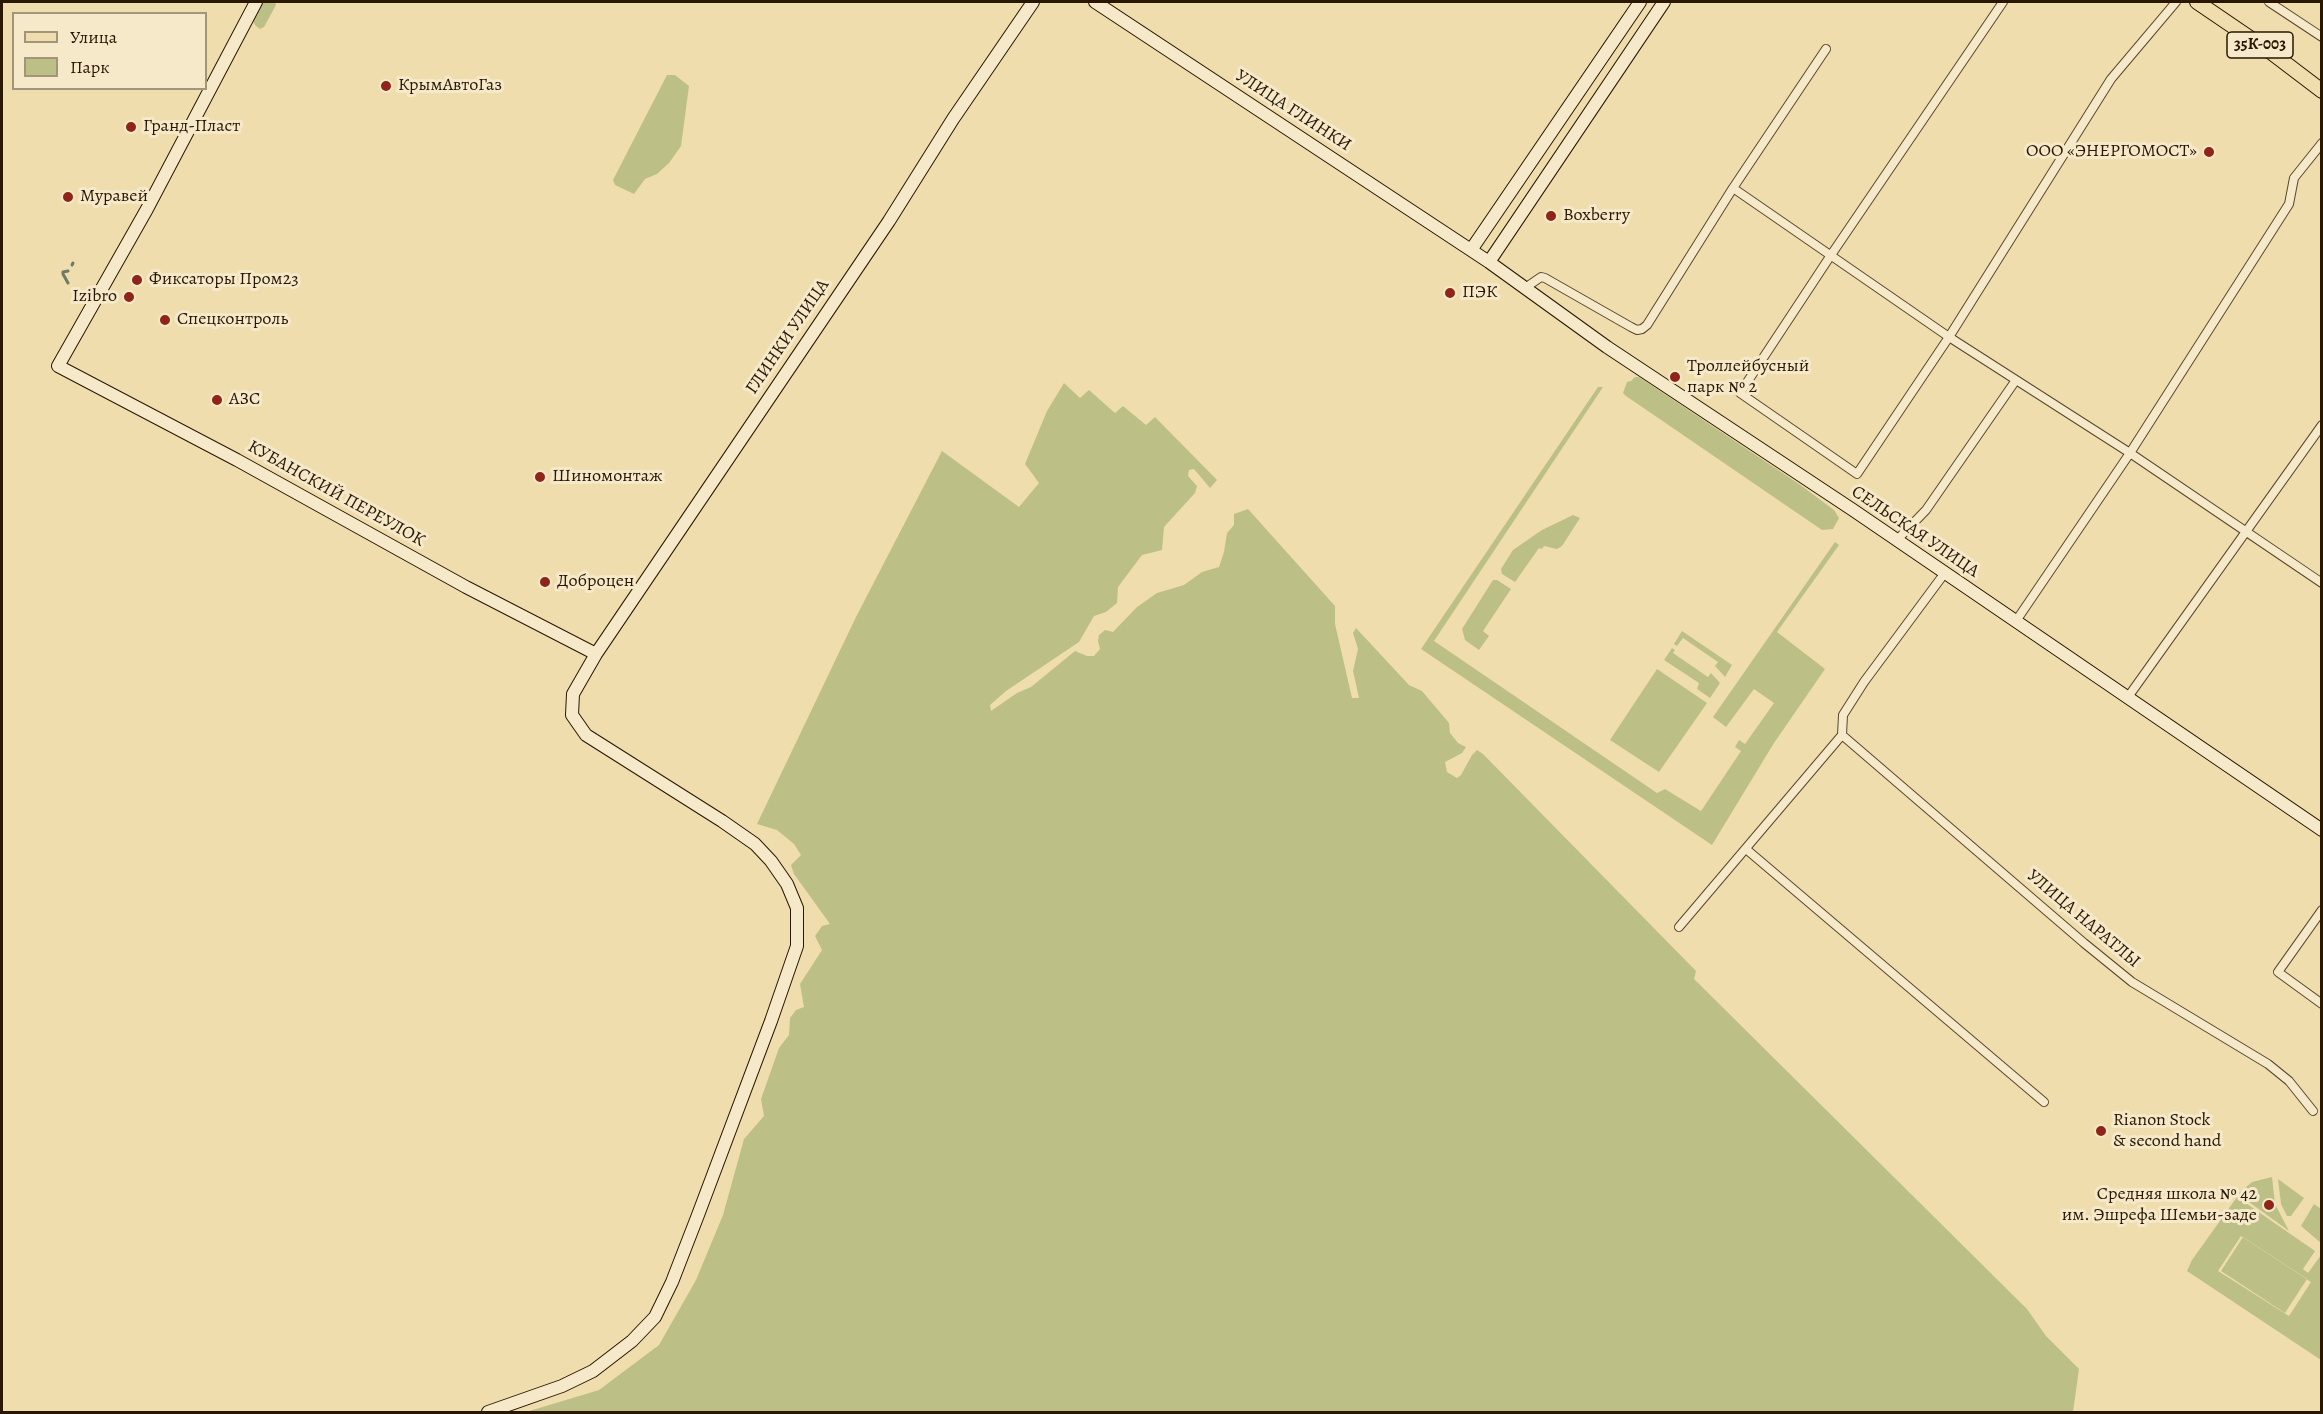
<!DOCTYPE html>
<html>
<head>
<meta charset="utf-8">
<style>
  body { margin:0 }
  #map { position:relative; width:2323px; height:1414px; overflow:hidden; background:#efddad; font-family:Alegreya,serif }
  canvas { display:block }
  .frame { position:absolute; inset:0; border:3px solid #291701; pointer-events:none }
  .legend { position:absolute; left:12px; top:12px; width:195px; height:78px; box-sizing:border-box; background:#f5e9ca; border:2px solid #a3957a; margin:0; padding:8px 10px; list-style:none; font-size:18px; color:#291701 }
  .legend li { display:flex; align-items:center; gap:12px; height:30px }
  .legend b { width:30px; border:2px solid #a3957a }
</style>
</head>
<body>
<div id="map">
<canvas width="2323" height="1414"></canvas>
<div class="frame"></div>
<ul class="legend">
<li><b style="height:8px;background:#efddad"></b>Улица</li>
<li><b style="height:16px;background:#bcc087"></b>Парк</li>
</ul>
</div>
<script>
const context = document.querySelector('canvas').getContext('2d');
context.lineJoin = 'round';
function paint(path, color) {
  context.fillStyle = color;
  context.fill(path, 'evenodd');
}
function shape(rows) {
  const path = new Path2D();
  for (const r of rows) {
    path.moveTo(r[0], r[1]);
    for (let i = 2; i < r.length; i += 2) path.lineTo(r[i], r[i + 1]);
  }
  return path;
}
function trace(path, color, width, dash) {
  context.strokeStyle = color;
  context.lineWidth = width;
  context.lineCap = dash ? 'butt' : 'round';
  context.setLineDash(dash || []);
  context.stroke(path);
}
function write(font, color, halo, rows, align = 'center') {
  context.font = font + ' Alegreya,serif';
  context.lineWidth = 6;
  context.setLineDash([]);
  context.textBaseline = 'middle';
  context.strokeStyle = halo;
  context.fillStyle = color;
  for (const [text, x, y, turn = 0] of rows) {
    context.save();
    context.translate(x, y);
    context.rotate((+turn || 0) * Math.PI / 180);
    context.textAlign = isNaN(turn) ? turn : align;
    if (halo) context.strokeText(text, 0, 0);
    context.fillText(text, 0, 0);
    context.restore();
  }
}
paint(shape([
  [267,2,275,2,276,5,264,27,260,29,255,25,253,21,263,3],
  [667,75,675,75,689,86,681,146,669,163,657,174,645,179,634,194,615,185,613,180],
  [1635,377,1639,377,1799,484,1834,510,1839,518,1833,529,1822,530,1626,396,1623,393,1627,382,1631,381],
  [1064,383,1080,398,1089,390,1115,413,1123,406,1146,425,1155,417,1217,480,1210,488,1194,469,1189,470,1188,476,1197,486,1195,493,1164,527,1162,550,1142,555,1118,587,1117,603,1106,612,1094,616,1079,642,1006,691,990,705,991,711,1017,693,1031,687,1075,651,1087,656,1094,656,1100,649,1098,641,1099,635,1105,630,1113,632,1137,607,1157,593,1184,585,1202,572,1219,567,1224,552,1227,533,1234,525,1234,514,1248,509,1335,606,1335,624,1352,698,1359,698,1353,671,1358,649,1353,633,1356,628,1409,685,1422,691,1449,723,1450,733,1458,743,1466,747,1462,753,1445,762,1447,772,1457,778,1461,775,1472,755,1477,750,1483,754,1696,971,1694,979,2027,1309,2046,1336,2079,1369,2073,1412,526,1412,599,1390,659,1345,696,1280,723,1215,744,1139,764,1116,761,1099,779,1048,789,1035,790,1018,796,1010,804,1007,800,984,822,950,815,936,822,926,830,924,794,874,791,865,801,855,794,844,777,830,757,824,856,617,942,451,1019,507,1039,483,1025,464,1047,411],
  [1598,387,1603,387,1434,641,1657,793,1665,789,1701,811,1741,751,1735,747,1739,740,1745,744,1774,703,1754,689,1726,727,1713,717,1835,542,1839,545,1777,632,1825,669,1774,743,1712,845,1421,649],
  [1573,515,1580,518,1562,546,1557,549,1544,546,1542,549,1539,548,1515,582,1502,574,1501,569,1513,550,1542,530],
  [1493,580,1497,580,1511,589,1483,631,1489,636,1479,650,1465,640,1462,629],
  [1682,631,1732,665,1725,677,1715,666,1718,662,1683,638,1677,646,1674,644],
  [1672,648,1675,650,1673,653,1708,677,1711,673,1720,683,1710,698,1697,689,1699,683,1664,660],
  [1657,669,1707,703,1659,772,1610,740],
  [2272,1177,2275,1204,2289,1231,2238,1194,2252,1182],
  [2278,1179,2304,1198,2291,1216,2287,1216,2281,1204],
  [2237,1197,2315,1251,2303,1269,2308,1273,2321,1255,2321,1360,2187,1271,2192,1260],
  [2241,1236,2311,1282,2289,1316,2218,1271],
  [2314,1204,2321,1209,2321,1243,2301,1226],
  [2243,1237,2307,1279,2285,1313,2221,1271]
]), '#bcc087');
trace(shape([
  [72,265,73,263],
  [68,271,63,272,63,274,68,283]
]), '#6d7969', 3);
const street = shape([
  [2003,2,1831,255,1740,393,1857,474,1949,337,2111,79,2176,2],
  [2269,2,2322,37],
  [1733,188,1949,337,2130,453,2322,583],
  [1525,288,1541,277,1545,278,1631,327,1637,330,1642,329,1647,325,1733,188,1826,49],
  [1896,541,1926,510,2016,380],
  [2016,621,2130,453,2289,204,2294,178,2322,143],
  [2128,697,2322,425],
  [1842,735,2084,943,2132,982,2268,1064,2289,1081,2313,1111],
  [1746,849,2044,1102],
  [2322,910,2278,972,2322,1004],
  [1679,927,1842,735,1843,715,1864,682,1944,574]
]);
const secondary = shape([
  [256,2,147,209,58,366,237,460,466,587,596,654],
  [1095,2,1489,262,1607,347,1853,510,2322,830],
  [1471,250,1640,2],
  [1489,262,1664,2],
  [488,1412,562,1386,593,1371,632,1341,655,1317,672,1282,698,1215,771,1021,797,946,797,908,787,884,771,861,755,844,722,821,586,735,572,715,573,694,596,654,889,221,953,119,1033,2]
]);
const primary = shape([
  [2197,2,2272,53,2322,91]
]);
trace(street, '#5a482c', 10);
trace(secondary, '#291701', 14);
trace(primary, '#291701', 16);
trace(street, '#f5e9ca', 8);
trace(secondary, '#f5e9ca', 12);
trace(primary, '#efddad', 14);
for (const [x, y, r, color] of [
  [386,86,6,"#8f2418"],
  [131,127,6,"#8f2418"],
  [2209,152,6,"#8f2418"],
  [68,197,6,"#8f2418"],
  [1551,216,6,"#8f2418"],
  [137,280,6,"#8f2418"],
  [1450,293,6,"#8f2418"],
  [129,297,6,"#8f2418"],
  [165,320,6,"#8f2418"],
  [1675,377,6,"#8f2418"],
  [217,400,6,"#8f2418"],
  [540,477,6,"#8f2418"],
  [545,582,6,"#8f2418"],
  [2101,1131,6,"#8f2418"],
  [2269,1205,6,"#8f2418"]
]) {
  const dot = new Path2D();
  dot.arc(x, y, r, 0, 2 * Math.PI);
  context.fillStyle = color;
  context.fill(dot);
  trace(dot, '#f5e9ca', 2);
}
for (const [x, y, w] of [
  [2260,45,66]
]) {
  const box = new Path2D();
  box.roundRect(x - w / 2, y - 13, w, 26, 4.5);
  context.fillStyle = '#f5e9ca';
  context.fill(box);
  trace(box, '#291701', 1.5);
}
write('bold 16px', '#291701', null, [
  ["35К-003",2260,45]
]);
write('18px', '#291701', '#f5e9ca', [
  ["КрымАвтоГаз",398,86],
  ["Гранд-Пласт",143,127],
  ["ООО «ЭНЕРГОМОСТ»",2197,152,"right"],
  ["Муравей",80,197],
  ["Boxberry",1563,216],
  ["Фиксаторы Пром23",149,280],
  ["ПЭК",1462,293],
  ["Izibro",117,297,"right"],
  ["Спецконтроль",177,320],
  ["Троллейбусный",1687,367],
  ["парк № 2",1687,388],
  ["АЗС",229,400],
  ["Шиномонтаж",552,477],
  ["Доброцен",557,582],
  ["Rianon Stock",2113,1121],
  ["& second hand",2113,1142],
  ["Средняя школа № 42",2257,1195,"right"],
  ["им. Эшрефа Шемьи-заде",2257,1216,"right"]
], 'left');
write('18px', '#291701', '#f5e9ca', [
  ["УЛИЦА ГЛИНКИ",1293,111,33],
  ["ГЛИНКИ УЛИЦА",788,337,-56],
  ["КУБАНСКИЙ ПЕРЕУЛОК",336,494,29],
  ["СЕЛЬСКАЯ УЛИЦА",1915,532,34],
  ["УЛИЦА НАРАТЛЫ",2083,919,40]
]);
</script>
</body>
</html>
